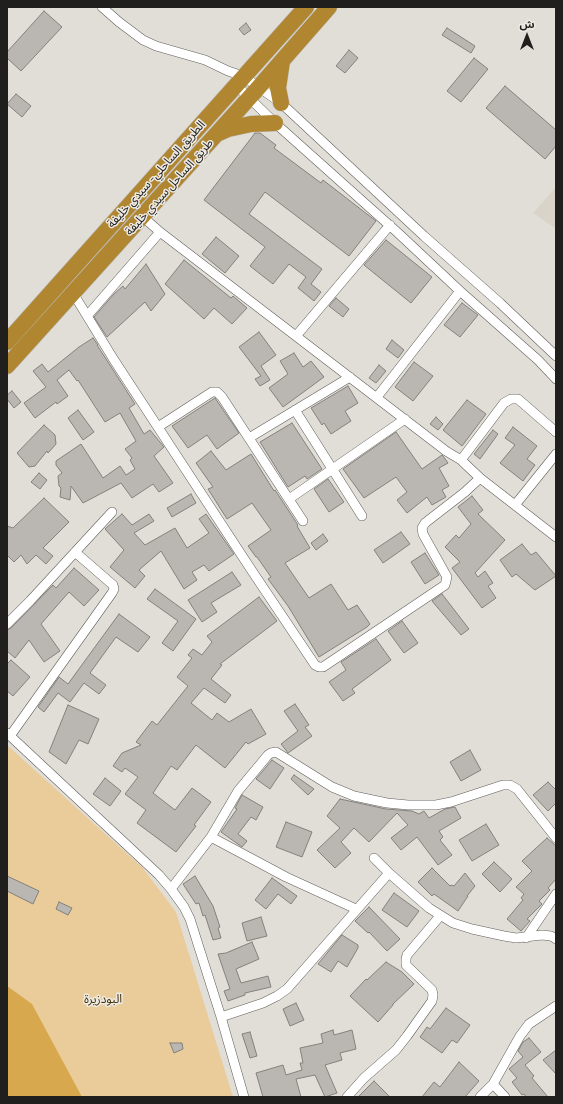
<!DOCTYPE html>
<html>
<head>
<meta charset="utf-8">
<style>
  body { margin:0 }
  #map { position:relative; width:563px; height:1104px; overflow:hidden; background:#e1ded8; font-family:Barlow,"Noto Sans Arabic",sans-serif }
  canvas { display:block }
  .frame { position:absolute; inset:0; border:8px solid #201f1d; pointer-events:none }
  .north { position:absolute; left:507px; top:16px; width:40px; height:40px; -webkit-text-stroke:3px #eeebe5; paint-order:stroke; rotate:0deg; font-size:11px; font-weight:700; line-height:16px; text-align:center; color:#201f1d }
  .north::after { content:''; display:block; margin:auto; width:14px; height:18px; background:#201f1d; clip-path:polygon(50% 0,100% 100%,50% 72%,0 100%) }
</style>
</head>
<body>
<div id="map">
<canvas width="563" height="1104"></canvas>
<div class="frame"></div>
<div class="north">ش</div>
</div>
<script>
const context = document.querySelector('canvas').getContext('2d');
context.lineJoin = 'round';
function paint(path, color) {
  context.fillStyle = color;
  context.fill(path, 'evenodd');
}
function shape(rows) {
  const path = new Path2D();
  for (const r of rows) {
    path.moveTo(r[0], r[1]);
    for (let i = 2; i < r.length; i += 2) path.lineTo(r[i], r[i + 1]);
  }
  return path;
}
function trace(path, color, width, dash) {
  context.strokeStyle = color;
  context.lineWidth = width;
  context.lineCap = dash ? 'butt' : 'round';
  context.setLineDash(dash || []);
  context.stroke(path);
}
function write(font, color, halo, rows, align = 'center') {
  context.font = font + ' Barlow,"Noto Sans Arabic",sans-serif';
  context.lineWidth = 3;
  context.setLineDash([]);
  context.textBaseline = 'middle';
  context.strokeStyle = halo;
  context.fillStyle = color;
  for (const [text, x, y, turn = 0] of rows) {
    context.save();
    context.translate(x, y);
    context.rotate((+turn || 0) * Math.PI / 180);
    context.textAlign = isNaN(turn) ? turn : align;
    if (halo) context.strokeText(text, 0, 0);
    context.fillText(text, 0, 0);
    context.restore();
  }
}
paint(shape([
  [556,187,556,229,533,213]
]), '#dad3c7');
paint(shape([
  [7,745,142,867,176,912,233,1097,7,1097]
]), '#e9cc99');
paint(shape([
  [7,986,32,1004,82,1097,7,1097]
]), '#d7a84d');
const building = shape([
  [44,11,62,27,21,71,7,58,7,52,44,11],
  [246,23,251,30,244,35,239,29,246,23],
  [447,28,475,46,471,53,442,35,447,28],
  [349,50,358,58,345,73,336,66,349,50],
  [474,58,488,69,461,102,447,91,474,58],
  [505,86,556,130,556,146,545,159,486,108,505,86],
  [16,94,31,106,22,117,7,104,16,94],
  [255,133,260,133,276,145,274,148,321,183,323,180,376,221,349,256,265,192,249,214,322,269,311,284,321,292,314,301,298,288,306,277,289,264,273,284,250,266,265,247,204,200,255,133],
  [216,237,239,256,225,273,202,254,216,237],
  [386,240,432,277,411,303,364,265,386,240],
  [184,260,231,298,233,296,247,308,232,324,214,308,204,319,165,284,184,260],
  [146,264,165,294,151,311,145,302,107,337,94,317,114,294,123,286,125,289,146,264],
  [336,298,349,309,343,317,329,306,336,298],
  [462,303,478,315,460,337,444,325,462,303],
  [259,332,276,355,261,366,270,380,260,386,255,379,261,376,239,347,259,332],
  [93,338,98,345,97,345,135,404,129,408,144,434,150,430,164,447,154,456,173,483,159,492,153,484,132,498,121,483,83,503,71,486,70,500,60,497,61,488,59,486,58,476,62,473,56,465,56,461,81,444,103,478,120,466,126,475,135,469,130,460,132,458,125,449,136,441,120,413,105,422,78,380,77,381,69,370,57,380,68,396,57,404,56,402,35,418,24,403,46,387,33,371,42,364,48,372,79,347,93,338],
  [392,340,404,350,398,358,386,349,392,340],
  [294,353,303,367,311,361,324,377,283,407,269,388,288,374,280,361,294,353],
  [414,362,433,376,413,401,395,387,414,362],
  [379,365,386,371,376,383,369,378,379,365],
  [348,386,358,403,345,411,351,421,331,434,324,423,322,425,311,408,348,386],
  [12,391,21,402,14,408,7,399,7,395,12,391],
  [215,398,239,433,217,449,207,435,188,448,172,426,215,398],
  [467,400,486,414,462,446,443,430,467,400],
  [78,410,94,432,83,440,68,418,78,410],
  [436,417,443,424,438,430,430,424,436,417],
  [292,423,322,469,307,479,305,476,288,487,260,442,292,423],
  [44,425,55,435,56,444,48,453,47,451,35,466,29,467,17,453,44,425],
  [513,427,537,446,527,459,535,465,523,481,500,463,515,445,505,438,513,427],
  [493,430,498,434,480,459,474,454,493,430],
  [396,432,422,469,442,455,443,456,448,463,439,468,449,486,442,490,446,497,432,505,427,497,407,513,397,500,407,492,396,477,364,498,343,469,396,432],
  [211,451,226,470,251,454,274,491,275,490,298,525,297,526,310,548,285,563,309,598,331,584,348,610,357,605,370,624,367,627,319,657,288,606,268,579,271,577,257,557,256,557,248,546,271,530,252,503,227,519,208,489,213,487,196,463,211,451],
  [39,473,47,480,40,489,31,482,39,473],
  [328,479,344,502,329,512,314,489,328,479],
  [191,494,196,503,172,517,167,508,191,494],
  [472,496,483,510,478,514,505,540,475,573,478,577,485,571,493,583,488,586,496,598,482,608,452,568,460,562,445,547,456,535,459,538,471,524,458,507,472,496],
  [44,498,69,522,43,548,53,556,46,564,36,555,27,564,21,555,14,562,7,555,7,526,13,528,44,498],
  [122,514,132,525,149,514,154,521,134,533,145,545,175,528,187,548,209,533,199,519,206,514,234,554,209,571,204,565,192,572,197,580,184,589,161,551,139,570,145,576,135,588,110,567,124,550,105,529,122,514],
  [401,532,410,544,383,563,374,550,401,532],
  [323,534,328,541,316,550,311,543,323,534],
  [522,544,531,555,536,552,556,576,535,590,516,574,512,577,500,560,522,544],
  [425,553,439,575,425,584,411,562,425,553],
  [74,568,99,590,84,606,69,592,41,624,60,651,44,662,29,640,15,658,7,651,7,630,11,628,53,585,56,588,74,568],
  [232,572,241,585,211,603,217,612,202,622,188,600,232,572],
  [155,589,196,619,173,651,162,643,178,621,147,599,155,589],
  [442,594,469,629,461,635,432,601,442,594],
  [259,597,277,621,220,664,222,665,211,679,231,695,225,703,204,688,191,703,212,720,217,713,229,722,251,709,266,734,248,744,246,742,225,768,196,745,177,770,171,766,153,793,175,810,192,788,211,802,194,825,196,826,176,852,137,823,146,810,125,794,138,777,125,768,122,772,113,766,122,753,141,745,136,742,152,721,157,725,188,686,177,677,192,658,188,655,193,649,202,655,212,642,207,636,259,597],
  [119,614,150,637,138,652,116,637,90,673,106,685,99,694,84,683,70,702,58,693,44,712,38,707,59,677,68,684,119,614],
  [402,621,418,643,404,653,388,631,402,621],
  [376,639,391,660,352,689,355,693,343,701,329,682,346,670,341,662,376,639],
  [11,660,30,677,13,696,7,691,7,664,11,660],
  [295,704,309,725,305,727,312,736,288,753,281,744,298,731,284,711,295,704],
  [68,705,99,719,88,744,79,740,66,764,49,752,68,705],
  [470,750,481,770,461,781,450,762,470,750],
  [272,760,284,768,270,789,256,779,272,760],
  [294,775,314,789,308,795,291,779,294,775],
  [105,778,121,791,110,806,93,794,105,778],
  [548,782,556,790,556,803,548,811,533,795,548,782],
  [242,795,263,807,256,820,251,817,238,834,247,841,242,847,221,832,237,809,235,808,242,795],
  [340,799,386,809,412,811,419,814,424,811,429,818,445,809,455,807,461,818,439,831,443,837,440,840,452,855,438,865,417,837,401,850,391,838,408,825,397,813,369,842,354,828,341,842,351,853,335,868,317,850,340,828,327,816,340,799],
  [286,822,312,832,302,857,276,847,286,822],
  [486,824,499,845,472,861,459,840,486,824],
  [547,838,556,846,556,879,548,888,550,890,539,901,542,904,527,919,530,921,521,931,507,919,523,900,521,898,524,894,516,887,532,871,522,861,547,838],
  [494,862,512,879,500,892,482,874,494,862],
  [432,868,450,886,451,885,454,886,465,873,475,886,467,896,468,896,458,911,434,894,432,896,418,882,432,868],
  [7,876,39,891,33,904,7,891,7,876],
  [195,876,213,906,220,927,218,928,221,938,213,940,205,915,203,916,199,903,196,904,183,884,195,876],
  [272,878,297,896,291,904,278,894,266,909,255,900,272,878],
  [394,893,419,911,407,927,382,910,394,893],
  [59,902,72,908,68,915,56,909,59,902],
  [369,907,400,939,387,951,369,932,368,933,355,921,369,907],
  [261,917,267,936,247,941,242,923,261,917],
  [342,935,358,945,358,948,347,967,338,961,331,972,318,964,342,935],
  [252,942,259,959,236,969,241,983,268,976,271,987,245,993,245,995,228,1001,224,991,230,989,218,954,226,953,252,942],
  [386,962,402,972,414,984,393,1004,393,1005,378,1022,350,996,366,979,367,980,386,962],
  [296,1003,304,1020,290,1026,283,1009,296,1003],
  [446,1008,470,1025,457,1043,452,1040,442,1053,420,1037,427,1027,430,1029,446,1008],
  [333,1030,334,1035,352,1030,356,1049,340,1053,342,1060,325,1065,337,1093,325,1097,315,1075,296,1079,301,1097,263,1097,256,1073,283,1065,286,1075,302,1070,300,1063,303,1063,300,1048,323,1043,321,1034,333,1030],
  [250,1032,257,1056,250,1058,242,1034,250,1032],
  [529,1038,541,1052,525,1065,534,1076,532,1078,548,1097,526,1097,524,1094,522,1095,512,1082,517,1078,509,1069,523,1057,518,1051,523,1042,529,1038],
  [170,1043,182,1043,183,1049,174,1053,170,1043],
  [556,1050,556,1074,543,1060,556,1050],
  [459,1062,479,1081,465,1097,422,1097,434,1082,440,1087,459,1062],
  [374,1081,390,1097,358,1097,374,1081]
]);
paint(building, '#bab7b2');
trace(building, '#84817c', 1);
const street = shape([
  [102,7,119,22,143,40,156,46,205,60,228,71,243,76,281,103,424,236,500,303,556,356],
  [234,83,275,123,397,232,460,291,538,360,556,379],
  [143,217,160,232],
  [73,293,114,360,252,571,315,665,319,667,323,667,445,585,447,577,423,534,422,528,425,523,465,492,480,478],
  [87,316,160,232,446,451,461,460,480,478,556,537],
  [296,336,390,225],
  [377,397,460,291],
  [295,410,362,516],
  [158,427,212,392,217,392,222,397,303,521],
  [249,438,350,377],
  [461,460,504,403,511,399,518,399,556,432],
  [289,499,405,419],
  [515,505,556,454],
  [7,624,30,601,112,512],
  [7,733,159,875,171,889,184,907,190,919,221,1017,244,1097],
  [10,736,112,593,114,589,113,585,75,552],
  [211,837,286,877,356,909],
  [374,858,389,873,429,908,453,923,472,929,504,936,516,938,542,935,551,936,556,939],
  [171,889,211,837,238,791,268,755,271,753,276,752,332,787,354,796,387,803,408,805,436,805,451,802,503,785,510,785,517,789,556,838],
  [526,938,556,894],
  [221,1017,263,1003,277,996,287,989,389,873],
  [493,1084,505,1097],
  [347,1097,364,1078,396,1050,407,1036,432,1001,433,995,432,990,406,965,406,959,407,955,440,916],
  [480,1097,493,1084,520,1036,529,1024,556,1006]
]);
const highway = shape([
  [281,103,278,88,282,61],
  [219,133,228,129,251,124,275,123],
  [7,342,306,7],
  [7,366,259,87,329,7]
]);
trace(street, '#615e5a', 10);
trace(highway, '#bcbcbb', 17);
trace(street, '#fff', 9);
trace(highway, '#b08631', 16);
write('12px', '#201f1d', '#eeebe5', [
  ["الطريق الساحلي- سيدي خليفة",156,174,-48],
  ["طريق الساحل سيدي خليفة",169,187,-48]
]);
write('12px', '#433007', '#eeebe5', [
  ["البودزيرة",103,999]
]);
</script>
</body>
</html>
